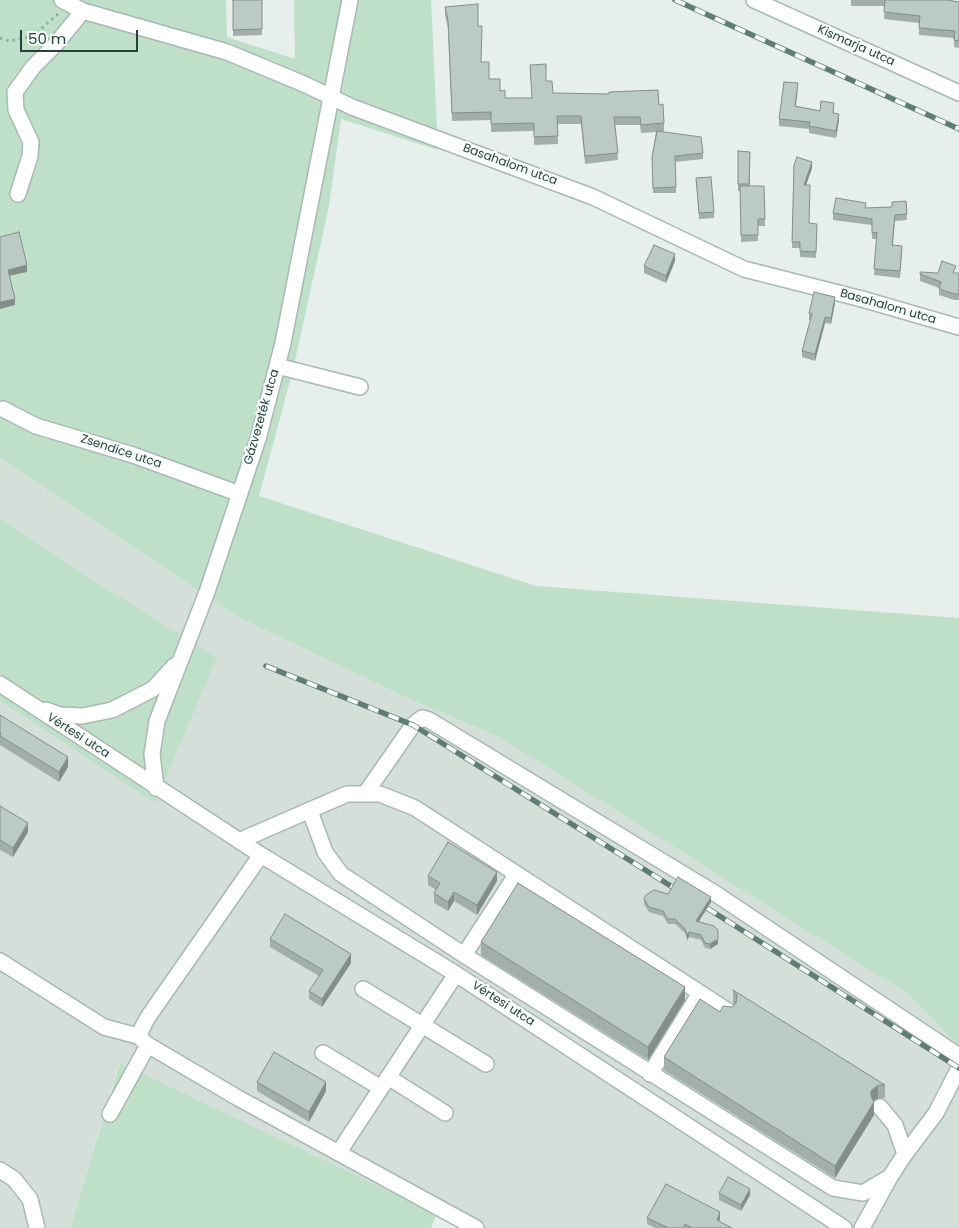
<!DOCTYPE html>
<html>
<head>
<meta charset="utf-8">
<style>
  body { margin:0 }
  #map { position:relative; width:959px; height:1228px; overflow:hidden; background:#e6efeb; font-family:Poppins,sans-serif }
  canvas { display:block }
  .scale { position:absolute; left:20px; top:30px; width:118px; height:22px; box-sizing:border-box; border:2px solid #24423a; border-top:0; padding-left:6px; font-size:15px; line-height:18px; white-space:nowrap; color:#24423a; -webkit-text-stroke:4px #f7fbf9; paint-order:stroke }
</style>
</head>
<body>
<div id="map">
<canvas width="959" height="1228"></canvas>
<div class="scale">50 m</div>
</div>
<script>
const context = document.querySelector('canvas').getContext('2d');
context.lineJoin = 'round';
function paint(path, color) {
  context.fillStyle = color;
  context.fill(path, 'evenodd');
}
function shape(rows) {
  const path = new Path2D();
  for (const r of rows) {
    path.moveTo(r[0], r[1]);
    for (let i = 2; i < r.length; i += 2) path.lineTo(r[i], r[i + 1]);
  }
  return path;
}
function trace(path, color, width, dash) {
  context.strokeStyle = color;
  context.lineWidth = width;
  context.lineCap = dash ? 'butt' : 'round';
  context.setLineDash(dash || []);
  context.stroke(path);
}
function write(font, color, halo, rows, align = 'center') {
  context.font = font + ' Poppins,sans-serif';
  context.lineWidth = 4.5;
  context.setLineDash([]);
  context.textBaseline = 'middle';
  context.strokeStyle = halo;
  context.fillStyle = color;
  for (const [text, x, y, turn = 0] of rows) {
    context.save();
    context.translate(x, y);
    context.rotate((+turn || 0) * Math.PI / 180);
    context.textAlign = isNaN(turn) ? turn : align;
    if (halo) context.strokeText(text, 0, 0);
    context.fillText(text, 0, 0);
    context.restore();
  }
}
paint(shape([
  [0,458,234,615,405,697,499,737,906,993,959,1046,959,1228,467,1228,119,1064,70,1228,0,1228,0,701,155,803,100,585,0,518]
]), '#d4dfda');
paint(shape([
  [0,0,226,0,227,37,295,59,294,0,431,0,438,150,341,119,329,206,293,370,259,496,536,586,959,618,959,1046,906,993,499,737,405,697,234,615,0,458],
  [0,518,100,585,217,657,155,803,0,701],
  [120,1063,437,1214,431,1228,70,1228]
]), '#bfe0c8');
const minor = shape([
  [62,0,83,11,227,52,304,84,352,107,593,197,744,269,862,299,959,327],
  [754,0,959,93],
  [18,194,30,156,31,142,16,110,15,92,33,67,55,45,83,11],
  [277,366,360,387],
  [3,409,36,426,133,455,240,494],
  [0,684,261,855,456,974,844,1228],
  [46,710,60,715,82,716,112,710,153,689,174,666],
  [156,788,152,754,157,721,207,592,258,439,283,343,350,0],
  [365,794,413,725,422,718,429,720,716,894,959,1056],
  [310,811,325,852,341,874,464,955,833,1188,863,1193,890,1177,905,1154,895,1125,880,1107],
  [239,841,347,794,380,794,415,808,728,1011],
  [464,955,516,875],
  [0,961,104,1027,138,1036,148,1045,238,1098,476,1228],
  [363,989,486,1064],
  [138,1036,148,1017,261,855],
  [323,1053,381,1088],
  [650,1074,700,993],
  [388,1077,445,1113],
  [110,1114,148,1045],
  [339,1152,456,974],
  [905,1154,936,1113,959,1068],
  [0,1170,14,1179,30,1199,37,1228],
  [862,1228,889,1179]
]);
trace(minor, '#a8b8b2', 18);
trace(shape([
  [0,38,10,41,33,36,58,14]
]), '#86b3a5', 3, [2.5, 4]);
trace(minor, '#fff', 15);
const rail = shape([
  [675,0,959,129],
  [266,666,413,725,674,888],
  [707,908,959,1068]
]);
trace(rail, '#5f7d75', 5.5);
trace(rail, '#f7fbf9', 4, [11]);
paint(shape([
  [233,0,262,0,262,35,233,36],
  [851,0,947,0,947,1,959,2,959,48,954,47,954,38,919,35,919,23,884,19,885,6,851,6],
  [445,7,478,26,481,62,489,79,500,91,505,98,532,98,530,65,546,81,553,93,659,105,664,123,664,131,661,131,703,153,703,159,675,162,676,193,653,193,652,157,656,132,641,133,640,125,615,125,618,160,585,164,581,124,558,124,558,144,534,145,534,131,491,132,491,120,452,121,448,28,445,15],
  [798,90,796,106,820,111,834,110,834,113,839,120,836,138,809,133,809,129,779,126,779,119],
  [738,151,750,152,750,186,764,186,765,226,758,226,758,241,741,242,740,191,738,191],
  [794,165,812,168,806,185,809,223,817,224,816,258,800,257,800,248,792,248],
  [696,178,714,212,714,218,699,219],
  [906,201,907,220,895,221,893,245,902,252,900,278,874,275,877,239,872,239,872,225,833,220,833,213,866,208,892,207],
  [675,261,666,283,644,273,644,266],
  [959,273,959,300,954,300,939,295,939,288,920,281,920,274],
  [835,303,831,324,825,323,815,361,802,357,802,351,811,320,809,320,809,313],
  [0,715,68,767,59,782,0,745],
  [0,806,28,832,13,857,0,850],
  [428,876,497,881,477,915,454,901,448,911,434,903,434,893,436,890,428,885],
  [668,894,711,902,698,922,718,930,718,944,710,949,705,948,701,940,689,937,687,940,685,933,675,924,668,924,663,916,649,912,644,904,644,899],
  [270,939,351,963,322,1007,309,999,309,991,319,976,270,947],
  [481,942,685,1000,648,1060,481,955],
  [733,990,885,1085,885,1098,878,1098,874,1101,874,1115,835,1178,664,1070,664,1057,720,1012,732,1007,734,1004,733,1003],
  [257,1082,326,1091,309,1122,257,1091],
  [719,1193,750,1195,741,1211,719,1200],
  [647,1218,720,1219,719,1221,732,1228,656,1228,647,1224]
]), '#a1aea9');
paint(shape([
  [839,114,839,120,836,138,836,131],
  [812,162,812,168,804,191,804,185],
  [675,254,675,261,666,283,666,276],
  [27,265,27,272,8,276,8,270],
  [835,297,835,303,831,324,831,318],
  [15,299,15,305,0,309,0,302],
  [825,317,825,323,815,361,815,354],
  [68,757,68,767,59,782,59,772],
  [28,823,28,832,13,857,13,848],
  [497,872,497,881,477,915,477,905],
  [454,892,454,901,448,911,448,902],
  [711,897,711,902,696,926,696,921],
  [689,932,689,937,687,940,687,935],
  [718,939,718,944,710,949,710,944],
  [351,954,351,963,322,1007,322,999],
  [685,987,685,1000,648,1060,648,1047],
  [326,1082,326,1091,309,1122,309,1112],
  [878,1085,878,1098,871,1103,874,1102,874,1115,835,1178,835,1166,871,1091],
  [750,1189,750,1195,741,1211,741,1205],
  [720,1212,720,1219,717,1226,717,1220]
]), '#838d89');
const building = shape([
  [233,0,262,0,262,29,233,30,233,0],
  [885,0,947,0,959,2,959,41,954,40,955,31,919,28,920,16,884,12,885,0],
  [478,4,478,26,482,26,481,62,489,62,489,79,500,79,500,91,505,90,505,98,532,98,530,65,546,64,546,81,552,81,553,93,609,94,609,92,658,90,659,105,663,104,664,123,641,125,640,117,614,117,618,153,585,156,581,116,557,116,558,136,534,137,534,123,491,124,491,112,452,113,448,20,445,7,478,4],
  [784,82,798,83,795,106,820,111,821,101,834,103,833,113,839,114,836,131,809,126,810,122,779,119,784,82],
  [657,131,701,137,703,153,675,156,676,187,653,188,652,157,657,131],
  [738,151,750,152,749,184,738,184,738,151],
  [797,157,812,162,804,185,810,185,809,223,817,224,816,252,800,251,800,242,792,242,794,165,797,157],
  [711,177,714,212,699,213,696,178,711,177],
  [740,186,764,186,765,219,758,219,758,235,741,235,740,186],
  [836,198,866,203,865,208,892,207,892,202,906,201,907,214,895,215,892,245,902,246,900,271,874,269,877,232,872,233,872,219,833,213,836,198],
  [19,232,27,265,8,270,15,299,0,302,0,237,19,232],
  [654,245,675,254,666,276,644,266,654,245],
  [942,261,956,266,953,273,959,273,959,294,954,294,939,289,941,282,920,274,920,272,938,273,942,261],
  [814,292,835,297,831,318,825,317,815,354,802,351,812,314,809,313,814,292],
  [0,715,68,757,59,772,0,736,1,733,0,732,0,715],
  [0,806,28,823,13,848,0,840,0,806],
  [448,842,497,872,477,905,454,892,448,902,434,893,440,883,428,876,448,842],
  [678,877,711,897,696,921,714,926,718,930,718,939,710,944,705,943,701,935,689,932,687,935,685,929,675,919,668,919,663,911,649,907,644,899,646,895,654,890,668,894,678,877],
  [518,883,685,987,648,1047,481,942,518,883],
  [285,914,351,954,322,999,309,991,323,970,270,939,285,914],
  [733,990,885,1085,878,1085,871,1091,871,1096,874,1102,835,1166,664,1057,700,999,720,1012,723,1006,732,1007,736,1003,737,995,733,990],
  [274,1052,326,1082,309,1112,257,1082,274,1052],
  [728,1177,750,1189,741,1205,719,1193,728,1177],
  [666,1184,720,1212,717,1220,732,1228,692,1228,685,1224,683,1228,669,1228,647,1218,666,1184]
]);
paint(building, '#bbcac4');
trace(building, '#838d89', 1);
write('12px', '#24423a', '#f7fbf9', [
  ["Kismarja utca",856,46,24],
  ["Basahalom utca",510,165,20],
  ["Basahalom utca",888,307,16],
  ["Gázvezeték utca",262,417,-74],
  ["Zsendice utca",121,452,18],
  ["Vértesi utca",78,736,33],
  ["Vértesi utca",503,1004,33]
]);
</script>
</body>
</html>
